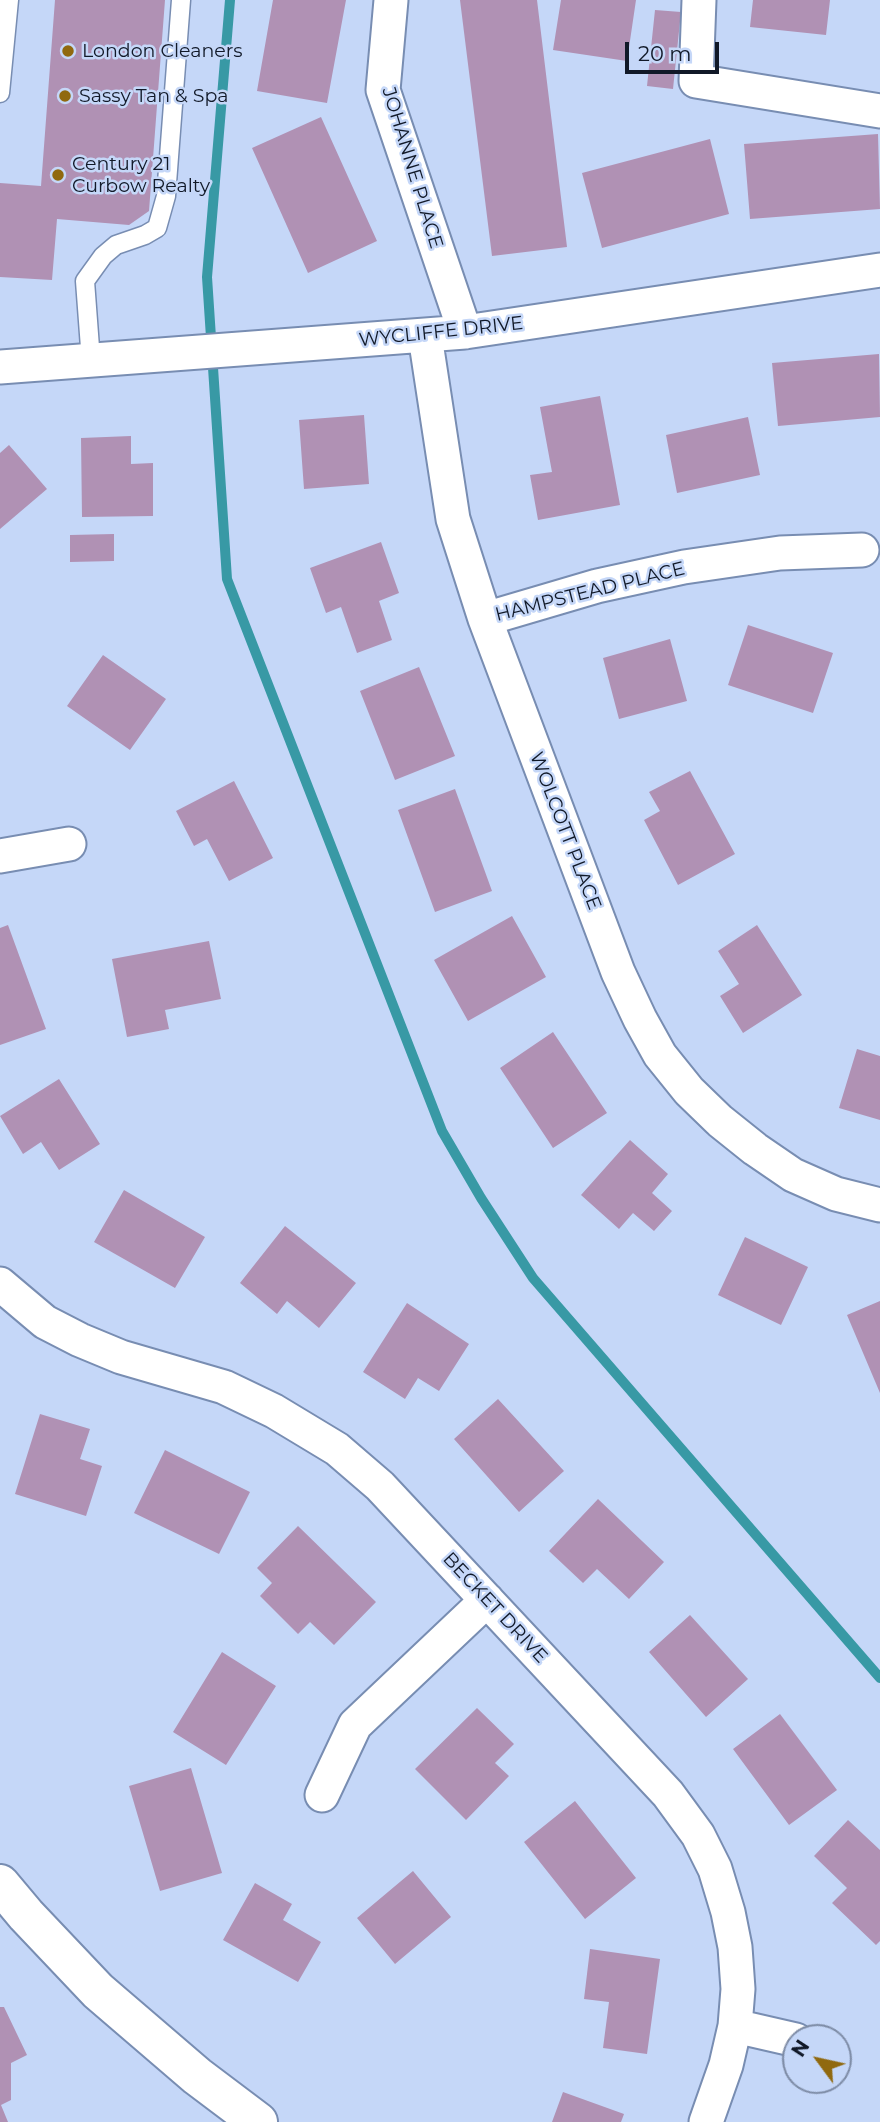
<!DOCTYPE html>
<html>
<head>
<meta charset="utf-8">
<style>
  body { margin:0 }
  #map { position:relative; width:880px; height:2122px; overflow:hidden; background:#c5d7f8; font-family:Montserrat,sans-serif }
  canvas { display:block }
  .north { position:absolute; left:782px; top:2024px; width:70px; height:70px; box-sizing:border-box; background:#c5d7f8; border:2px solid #7d8ba5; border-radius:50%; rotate:303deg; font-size:19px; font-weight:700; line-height:28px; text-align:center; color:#111928 }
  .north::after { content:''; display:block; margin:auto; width:24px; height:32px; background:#90690f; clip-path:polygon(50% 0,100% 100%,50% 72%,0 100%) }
  .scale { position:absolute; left:625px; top:42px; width:94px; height:32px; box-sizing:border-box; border:4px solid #111928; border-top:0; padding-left:9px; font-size:21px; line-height:24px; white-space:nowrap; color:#111928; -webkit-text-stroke:5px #c5d7f8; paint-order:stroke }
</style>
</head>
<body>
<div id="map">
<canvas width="880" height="2122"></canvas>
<div class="north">N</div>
<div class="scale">20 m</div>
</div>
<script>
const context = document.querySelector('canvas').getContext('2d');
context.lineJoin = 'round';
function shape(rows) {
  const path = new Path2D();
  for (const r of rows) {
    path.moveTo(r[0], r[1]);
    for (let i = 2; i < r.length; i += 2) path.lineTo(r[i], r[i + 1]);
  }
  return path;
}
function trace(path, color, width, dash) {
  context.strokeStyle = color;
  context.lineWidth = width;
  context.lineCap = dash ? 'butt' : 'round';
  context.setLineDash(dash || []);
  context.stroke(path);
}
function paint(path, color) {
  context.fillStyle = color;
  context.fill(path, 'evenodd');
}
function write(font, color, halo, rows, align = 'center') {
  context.font = font + ' Montserrat,sans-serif';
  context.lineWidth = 5;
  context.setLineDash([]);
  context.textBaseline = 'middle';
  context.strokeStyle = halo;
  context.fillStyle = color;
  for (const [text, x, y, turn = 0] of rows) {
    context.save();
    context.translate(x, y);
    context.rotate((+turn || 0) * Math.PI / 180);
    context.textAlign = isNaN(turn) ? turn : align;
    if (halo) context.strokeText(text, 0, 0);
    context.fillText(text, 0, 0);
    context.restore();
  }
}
trace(shape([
  [230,0,207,277,227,579,442,1131,481,1198,533,1278,880,1678]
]), '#3899a5', 10);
paint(shape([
  [55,0,165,0,149,211,129,225,57,219,52,280,0,277,0,183,41,186],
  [273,0,346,0,327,103,257,91],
  [460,0,537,0,567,247,492,256],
  [561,0,636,0,627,61,553,50],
  [753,0,830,0,826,35,750,27],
  [655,10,681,12,673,89,647,86],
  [321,117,377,241,308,273,252,148],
  [878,134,880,209,750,219,744,144],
  [710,139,729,214,602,248,582,173],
  [879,354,880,417,778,426,772,363],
  [600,396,620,505,538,520,530,475,552,472,540,407],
  [364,415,369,484,304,489,299,420],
  [748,417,760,475,677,493,666,435],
  [131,436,131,464,153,463,153,516,82,517,81,438],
  [9,445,47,489,0,529,0,453],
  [114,534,114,561,70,562,70,535],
  [381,542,399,593,379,601,392,640,357,653,341,607,326,613,310,568],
  [748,625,833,653,813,713,728,685],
  [670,639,687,701,619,719,603,658],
  [103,655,166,699,130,750,67,706],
  [419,667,455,756,395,780,360,691],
  [690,771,735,854,678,885,644,820,660,811,649,792],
  [234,781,273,858,229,881,207,839,194,846,176,811],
  [455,789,492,891,435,912,398,810],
  [512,916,546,977,468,1021,434,960],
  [8,925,46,1029,0,1045,0,928],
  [757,925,802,995,743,1033,720,996,739,984,718,951],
  [209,941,221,999,165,1010,169,1029,127,1037,112,959],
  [553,1032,607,1113,553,1148,500,1068],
  [857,1049,880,1056,880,1120,839,1108],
  [59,1079,100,1144,59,1170,41,1142,23,1154,0,1116],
  [630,1140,668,1174,652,1193,672,1211,654,1231,633,1213,619,1229,581,1195],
  [124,1190,205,1237,175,1288,94,1242],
  [285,1226,356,1283,319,1328,287,1301,277,1314,240,1283],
  [745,1237,808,1267,781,1325,718,1295],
  [880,1301,880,1393,847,1315],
  [407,1303,469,1344,439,1391,418,1378,405,1399,363,1372],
  [498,1399,564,1471,519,1512,454,1439],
  [40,1414,90,1429,80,1459,102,1466,86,1516,15,1494],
  [165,1450,250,1492,219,1554,134,1513],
  [598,1499,664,1562,629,1599,597,1569,583,1583,549,1551],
  [298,1526,376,1602,334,1645,310,1622,298,1634,260,1596,272,1583,257,1568],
  [690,1615,748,1679,706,1717,649,1652],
  [222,1652,276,1686,226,1765,173,1732],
  [477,1708,514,1744,495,1763,509,1776,466,1820,415,1769],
  [780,1714,837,1790,789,1825,733,1749],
  [191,1768,222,1873,160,1891,129,1786],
  [575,1801,636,1878,585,1919,524,1842],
  [848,1820,880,1850,880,1941,876,1945,832,1903,847,1888,814,1856],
  [413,1871,451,1917,395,1964,357,1918],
  [255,1883,292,1904,283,1920,321,1942,298,1982,223,1940],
  [590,1949,660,1959,647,2054,603,2048,609,2002,584,1999],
  [0,2007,4,2007,27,2055,11,2063,11,2100,1,2105,8,2122,0,2122],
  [563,2092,624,2114,621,2122,552,2122]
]), '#b091b4');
const lane = shape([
  [0,93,9,0],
  [91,361,85,281,103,256,116,245,145,235,157,228,166,196,181,0]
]);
const street = shape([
  [391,0,383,90,465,332],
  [699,0,696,81,880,111],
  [425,336,453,519,485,619,618,972,640,1019,660,1055,689,1091,720,1121,755,1149,793,1175,836,1194,880,1205],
  [0,367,465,332,880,270],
  [485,619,597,586,684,567,780,553,862,550],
  [0,856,69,844],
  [0,1284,45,1322,80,1340,121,1357,224,1387,274,1411,337,1449,380,1486,668,1794,698,1835,715,1869,728,1912,735,1947,738,1989,735,2026,726,2065,706,2122],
  [322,1795,355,1725,487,1600],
  [735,2026,796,2040]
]);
const secondary = shape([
  [0,1884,26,1915,98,1991,197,2076,258,2122]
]);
trace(lane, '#788db2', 21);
trace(street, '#788db2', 37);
trace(secondary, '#788db2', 42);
trace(lane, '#fff', 18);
trace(street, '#fff', 33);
trace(secondary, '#fff', 38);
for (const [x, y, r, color] of [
  [68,51,7,"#90690f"],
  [65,96,7,"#90690f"],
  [58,175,7,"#90690f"]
]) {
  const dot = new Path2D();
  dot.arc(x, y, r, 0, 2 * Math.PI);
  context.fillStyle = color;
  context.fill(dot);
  trace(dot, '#c5d7f8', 2.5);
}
write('19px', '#111928', '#c5d7f8', [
  ["London Cleaners",82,51],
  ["Sassy Tan & Spa",79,96],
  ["Century 21",72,164],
  ["Curbow Realty",72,186]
], 'left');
write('19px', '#111928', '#c5d7f8', [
  ["JOHANNE PLACE",412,168,73],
  ["WYCLIFFE DRIVE",441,332,-6],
  ["HAMPSTEAD PLACE",590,592,-14],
  ["WOLCOTT PLACE",565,831,69],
  ["BECKET DRIVE",495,1608,47]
]);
</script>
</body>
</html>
